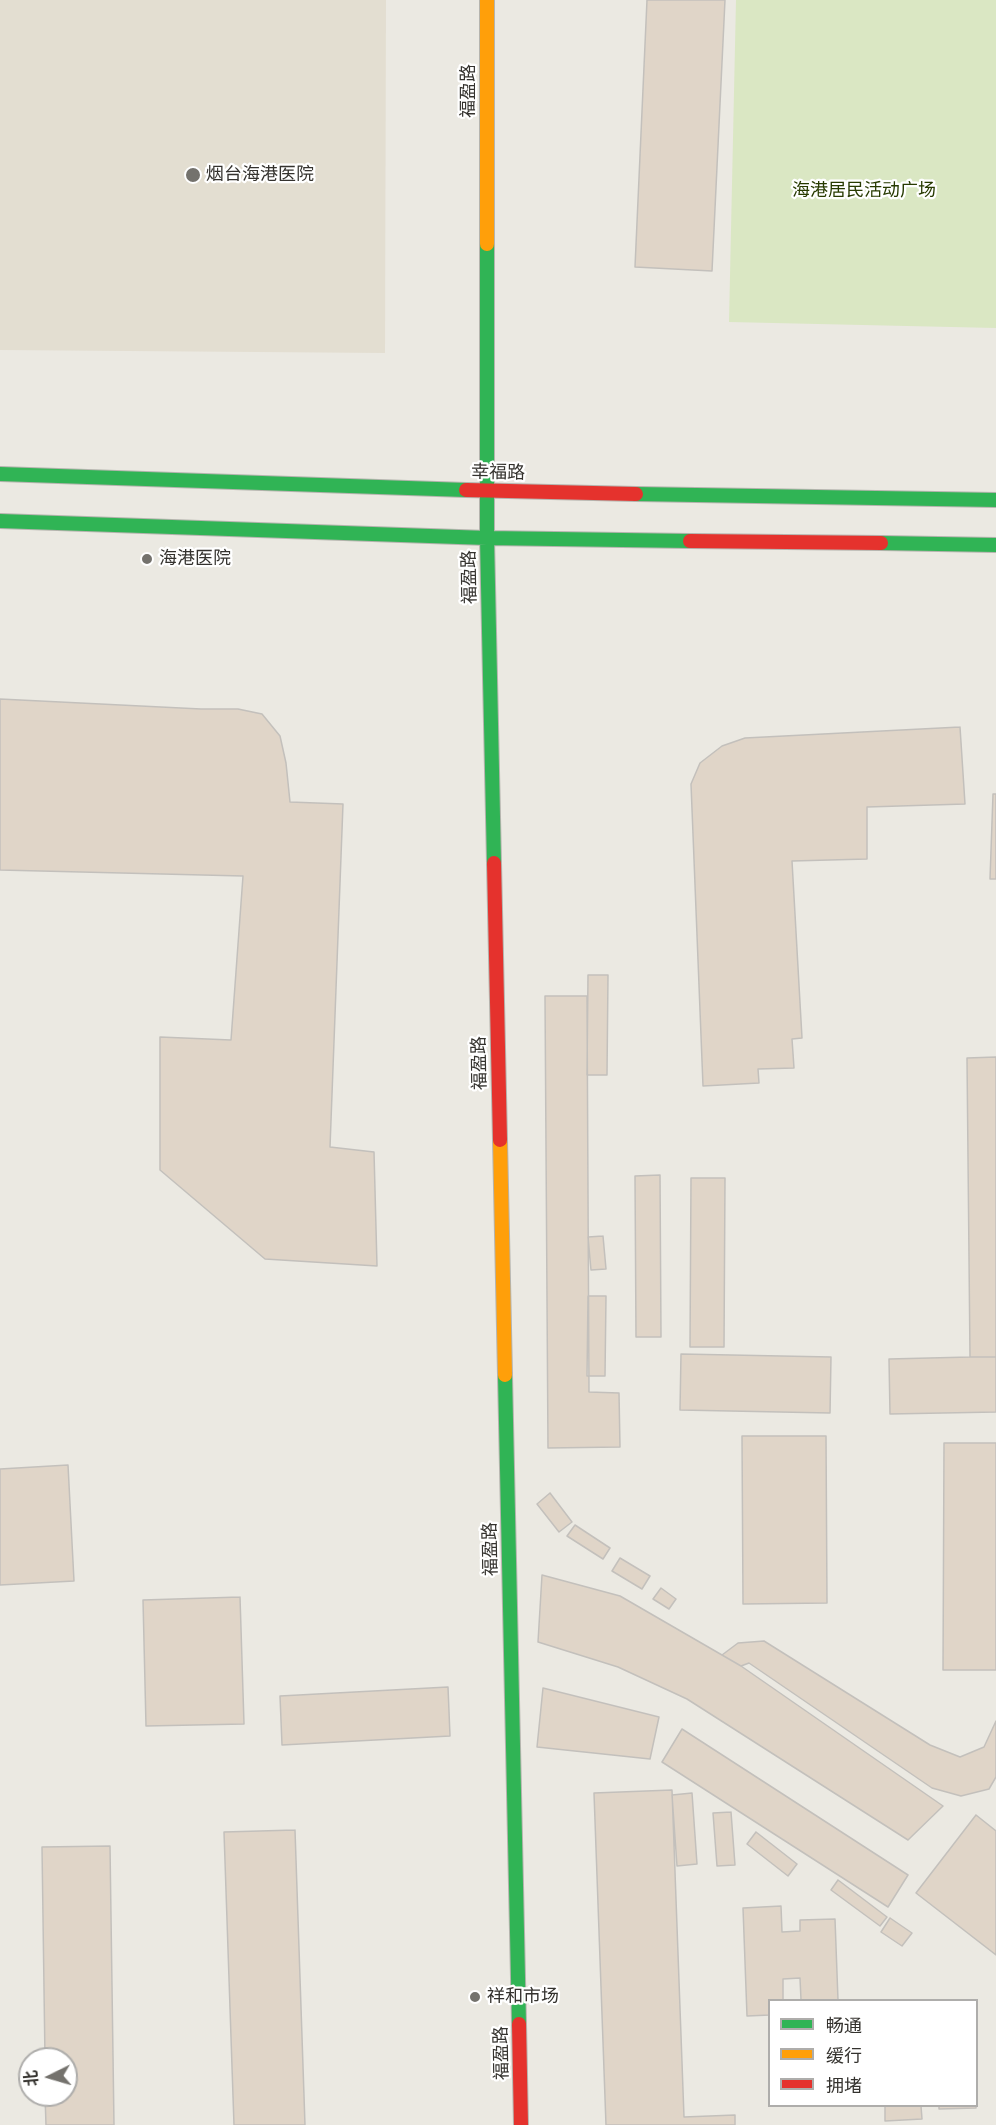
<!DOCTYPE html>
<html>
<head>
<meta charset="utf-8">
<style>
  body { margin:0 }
  #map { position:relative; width:996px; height:2125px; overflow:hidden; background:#ebe9e2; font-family:Arial,"Noto Sans SC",sans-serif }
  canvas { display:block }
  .legend { position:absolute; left:768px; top:1999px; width:210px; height:108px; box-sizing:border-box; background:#fff; border:2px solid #aeadab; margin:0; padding:8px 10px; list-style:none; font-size:18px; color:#34322e }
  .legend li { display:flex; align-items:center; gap:12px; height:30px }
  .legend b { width:30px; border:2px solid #aeadab }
  .north { position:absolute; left:18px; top:2047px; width:60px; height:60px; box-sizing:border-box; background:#fff; border:2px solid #aeadab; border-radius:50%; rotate:265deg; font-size:16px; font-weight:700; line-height:24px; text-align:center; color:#34322e }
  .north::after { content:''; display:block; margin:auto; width:21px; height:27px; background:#74726d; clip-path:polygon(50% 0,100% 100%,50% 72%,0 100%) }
</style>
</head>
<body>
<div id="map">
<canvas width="996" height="2125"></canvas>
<ul class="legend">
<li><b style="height:8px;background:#30b455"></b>畅通</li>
<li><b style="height:8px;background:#ff9f0a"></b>缓行</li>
<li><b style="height:8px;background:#e5322d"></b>拥堵</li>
</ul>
<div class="north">北</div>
</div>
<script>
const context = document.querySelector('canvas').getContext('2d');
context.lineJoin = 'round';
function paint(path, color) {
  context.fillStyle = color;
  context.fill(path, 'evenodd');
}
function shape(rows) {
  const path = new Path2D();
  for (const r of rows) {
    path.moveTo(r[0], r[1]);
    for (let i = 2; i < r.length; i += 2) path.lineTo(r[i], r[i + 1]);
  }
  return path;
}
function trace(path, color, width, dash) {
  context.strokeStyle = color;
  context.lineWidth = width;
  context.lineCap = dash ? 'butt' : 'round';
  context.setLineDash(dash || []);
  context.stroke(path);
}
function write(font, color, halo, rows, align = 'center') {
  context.font = font + ' Arial,"Noto Sans SC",sans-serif';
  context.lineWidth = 4.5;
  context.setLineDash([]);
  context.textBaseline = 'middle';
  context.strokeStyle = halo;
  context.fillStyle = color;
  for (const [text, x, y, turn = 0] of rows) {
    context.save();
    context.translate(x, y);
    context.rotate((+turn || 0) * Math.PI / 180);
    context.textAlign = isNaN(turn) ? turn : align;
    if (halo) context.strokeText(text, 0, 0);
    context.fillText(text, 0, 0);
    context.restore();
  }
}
paint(shape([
  [0,0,386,0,385,353,0,350]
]), '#e3ded1');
paint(shape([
  [736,0,996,0,996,328,729,322]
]), '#dae7c3');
const building = shape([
  [647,0,725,0,712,271,635,267,647,0],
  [0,699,201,709,238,709,262,714,280,736,286,763,290,802,343,804,330,1147,374,1152,377,1266,265,1259,160,1170,160,1037,231,1040,243,876,0,870,0,699],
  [960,727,965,804,867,807,867,859,792,861,802,1038,792,1039,794,1068,758,1069,759,1083,703,1086,691,784,700,763,722,746,745,738,960,727],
  [993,794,996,794,996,879,990,879,993,794],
  [588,975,608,975,607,1075,587,1075,588,975],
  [545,996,587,996,589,1392,619,1393,620,1447,548,1448,545,996],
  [996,1057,996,1357,970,1357,967,1058,996,1057],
  [660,1175,661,1337,636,1337,635,1176,660,1175],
  [691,1178,725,1178,724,1347,690,1347,691,1178],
  [603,1236,606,1269,591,1270,588,1237,603,1236],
  [588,1296,606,1296,605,1376,587,1376,588,1296],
  [681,1354,831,1357,830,1413,680,1410,681,1354],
  [970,1357,996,1357,996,1412,890,1414,889,1359,970,1357],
  [742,1436,826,1436,827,1603,743,1604,742,1436],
  [944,1443,996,1443,996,1670,943,1670,944,1443],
  [68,1465,74,1581,0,1585,0,1469,68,1465],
  [550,1493,572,1522,559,1532,537,1504,550,1493],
  [575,1525,610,1548,603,1559,567,1536,575,1525],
  [620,1558,650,1576,642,1589,612,1571,620,1558],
  [542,1575,620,1596,741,1666,943,1806,908,1840,687,1699,618,1667,538,1642,542,1575],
  [661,1588,676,1599,669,1609,653,1599,661,1588],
  [240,1597,244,1724,146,1726,143,1600,240,1597],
  [764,1641,930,1745,960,1757,984,1747,996,1721,996,1777,989,1789,961,1796,932,1788,749,1663,741,1666,722,1655,738,1643,764,1641],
  [448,1687,450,1736,282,1745,280,1696,448,1687],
  [543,1688,659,1717,650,1759,537,1747,543,1688],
  [682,1729,908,1875,888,1907,662,1762,682,1729],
  [672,1790,684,2117,735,2115,735,2125,606,2125,594,1793,672,1790],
  [692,1793,697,1864,677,1866,672,1795,692,1793],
  [731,1812,735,1865,717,1866,713,1813,731,1812],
  [976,1815,996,1831,996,1955,916,1893,976,1815],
  [295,1830,305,2125,234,2125,224,1832,295,1830],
  [756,1832,797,1864,788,1876,747,1844,756,1832],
  [110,1846,114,2125,46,2125,45,2095,66,2095,66,2059,45,2059,42,1847,110,1846],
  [838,1880,887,1917,880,1926,831,1890,838,1880],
  [781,1906,782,1932,800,1931,800,1920,835,1919,838,2000,801,2000,800,1978,783,1979,783,2000,770,2000,770,2015,747,2016,743,1908,781,1906],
  [890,1918,912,1933,902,1946,881,1932,890,1918],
  [885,2106,921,2106,922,2119,885,2121,885,2106],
  [939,2106,976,2106,976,2108,939,2109,939,2106]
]);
paint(building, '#e0d5c8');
trace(building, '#c3c0bc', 1.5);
const fast = shape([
  [487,244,487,538,494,863],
  [0,474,466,490],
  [636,494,996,500],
  [0,521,487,538,690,541],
  [881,543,996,545],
  [505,1375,519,2024]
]);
const slow = shape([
  [487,0,487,244],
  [500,1140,505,1375]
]);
const jam = shape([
  [466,490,636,494],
  [690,541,881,543],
  [494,863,500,1140],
  [519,2024,521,2125]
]);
trace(fast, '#b5b4ae', 16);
trace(slow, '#b5b4ae', 16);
trace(jam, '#b5b4ae', 16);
trace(fast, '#30b455', 14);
trace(slow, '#ff9f0a', 14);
trace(jam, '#e5322d', 14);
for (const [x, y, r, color] of [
  [193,175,8,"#74726d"],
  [147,559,6,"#74726d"],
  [475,1997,6,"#74726d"]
]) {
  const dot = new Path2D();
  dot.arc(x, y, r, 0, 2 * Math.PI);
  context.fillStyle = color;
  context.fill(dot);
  trace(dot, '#fff', 2);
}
write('18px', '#34322e', '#fff', [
  ["福盈路",469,91,-90],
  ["幸福路",498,473,1],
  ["福盈路",470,577,-91],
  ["福盈路",480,1063,-91],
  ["福盈路",491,1549,-91],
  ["福盈路",502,2053,-91]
]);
write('18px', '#34322e', '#fff', [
  ["烟台海港医院",206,175],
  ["海港医院",159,559],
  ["祥和市场",487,1997]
], 'left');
write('18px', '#273a00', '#fff', [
  ["海港居民活动广场",864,191]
]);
</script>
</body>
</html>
